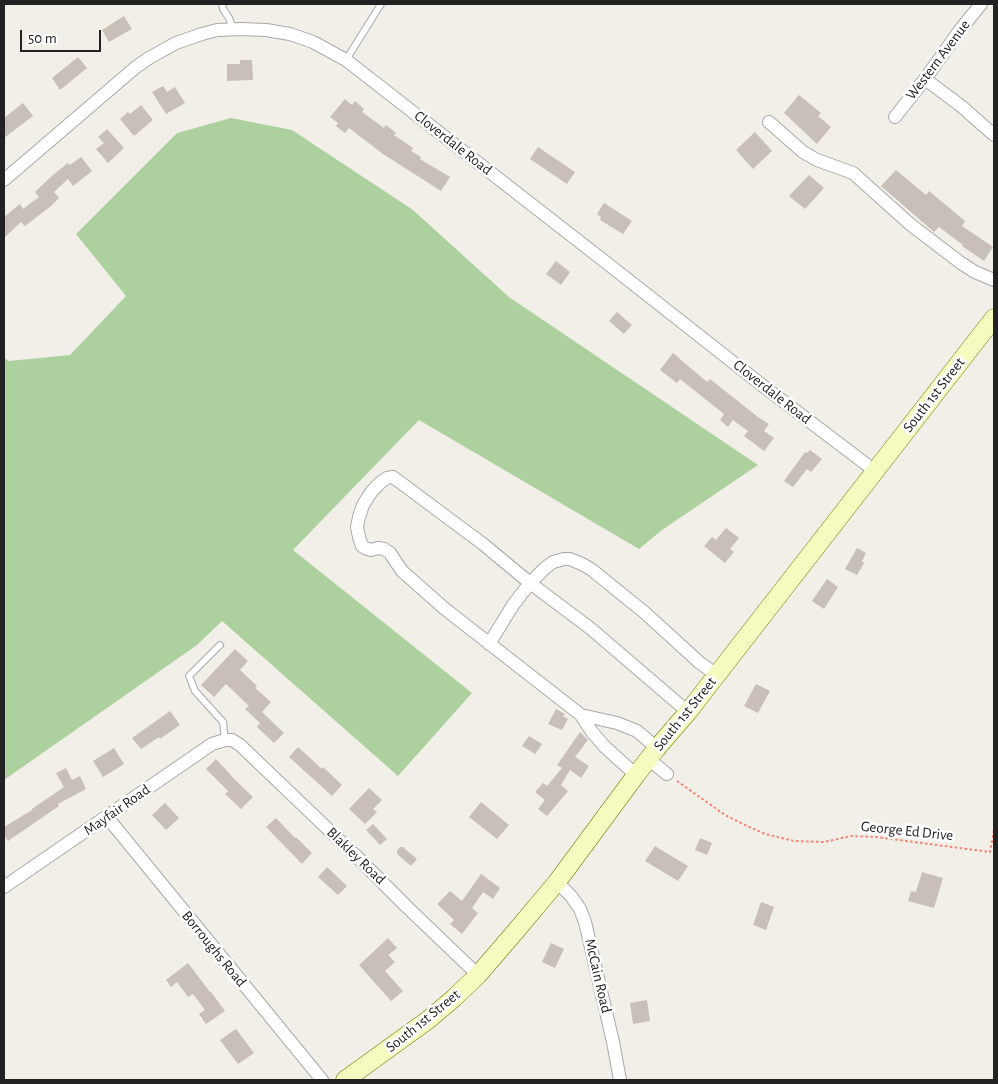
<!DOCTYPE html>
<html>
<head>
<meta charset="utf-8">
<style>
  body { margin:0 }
  #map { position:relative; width:998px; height:1084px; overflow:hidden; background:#f2efe9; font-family:"Alegreya Sans",sans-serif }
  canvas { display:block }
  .frame { position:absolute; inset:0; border:5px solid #222; pointer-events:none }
  .scale { position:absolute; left:20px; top:30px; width:81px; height:22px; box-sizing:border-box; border:2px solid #222; border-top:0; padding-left:6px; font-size:15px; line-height:18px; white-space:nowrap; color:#222; -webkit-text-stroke:4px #fff; paint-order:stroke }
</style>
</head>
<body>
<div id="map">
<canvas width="998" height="1084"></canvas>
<div class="frame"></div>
<div class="scale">50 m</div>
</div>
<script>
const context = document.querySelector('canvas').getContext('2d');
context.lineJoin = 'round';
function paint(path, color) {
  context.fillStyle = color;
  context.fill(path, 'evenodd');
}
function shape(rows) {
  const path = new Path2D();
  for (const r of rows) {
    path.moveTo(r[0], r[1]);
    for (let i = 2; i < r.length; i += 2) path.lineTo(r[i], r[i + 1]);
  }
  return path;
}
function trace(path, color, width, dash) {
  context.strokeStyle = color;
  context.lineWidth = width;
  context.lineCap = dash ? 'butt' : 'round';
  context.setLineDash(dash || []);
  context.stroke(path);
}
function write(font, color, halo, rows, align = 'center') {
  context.font = font + ' "Alegreya Sans",sans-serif';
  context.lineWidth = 5;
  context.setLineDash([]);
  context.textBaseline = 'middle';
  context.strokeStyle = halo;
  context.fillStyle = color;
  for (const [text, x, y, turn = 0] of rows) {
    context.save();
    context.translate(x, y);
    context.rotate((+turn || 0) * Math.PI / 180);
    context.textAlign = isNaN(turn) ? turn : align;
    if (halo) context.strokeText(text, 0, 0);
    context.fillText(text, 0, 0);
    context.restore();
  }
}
paint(shape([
  [231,118,292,130,413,210,509,297,758,465,662,530,639,549,419,420,293,550,472,693,398,776,222,621,197,645,4,780,4,358,9,361,70,355,126,296,76,234,177,133]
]), '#add19e');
paint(shape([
  [124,16,132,29,109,42,102,30],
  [78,57,87,68,60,90,52,78],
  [240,60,252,60,253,80,227,81,227,64,240,64],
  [163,86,167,92,175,87,185,103,166,114,152,92],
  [799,95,821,113,818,116,831,127,817,144,784,113],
  [345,99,352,105,355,101,364,109,362,112,384,128,386,125,396,133,394,135,413,148,411,151,421,157,420,159,450,177,441,191,383,154,349,128,345,133,336,126,338,123,330,117],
  [23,103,33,116,4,138,4,118],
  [141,105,153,120,134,136,120,119,128,112,130,114],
  [107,129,124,148,108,163,96,149,104,143,98,137],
  [755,132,772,151,753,169,736,150],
  [538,147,575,172,567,184,530,159],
  [81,157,92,171,73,186,68,179,54,192,59,198,51,206,25,226,21,222,4,238,4,217,20,204,23,209,39,197,35,192,54,174,68,163,70,165],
  [896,170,926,195,929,191,965,221,962,226,993,247,984,261,962,246,963,245,939,227,934,232,881,186],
  [809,175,824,188,805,209,789,196],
  [604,203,632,221,623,234,600,220,601,217,597,214],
  [556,261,570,272,561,285,546,274],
  [617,312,632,325,624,334,609,321],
  [673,353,707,382,710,379,758,417,769,424,764,431,774,438,764,451,744,436,748,431,733,420,728,427,720,420,724,414,680,379,677,383,660,370],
  [810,450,822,459,811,472,807,469,793,487,784,481,805,452,807,453],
  [726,528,739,538,730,549,734,552,725,563,704,546,712,537,716,540],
  [857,548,866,553,862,561,864,563,857,575,845,569],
  [827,579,838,587,824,609,812,601],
  [235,649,248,661,240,670,257,686,255,688,271,702,262,712,284,733,274,743,257,727,260,723,245,709,249,706,226,684,214,697,201,685],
  [756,684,770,691,758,713,744,706],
  [556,709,565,714,563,716,568,719,562,730,548,724],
  [170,711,180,725,160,739,159,737,141,749,132,738],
  [580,732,588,740,575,757,589,766,581,778,570,770,561,785,568,791,547,816,538,809,545,800,535,792,543,783,547,786,562,768,557,765],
  [529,736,542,744,535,754,522,746],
  [298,747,322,769,323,767,342,785,332,796,289,757],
  [114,748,124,764,103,777,93,761],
  [216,759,231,775,231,776,253,797,241,809,225,794,228,791,206,769],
  [66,768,72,780,80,776,86,789,58,804,59,806,8,841,4,835,4,827,32,810,32,809,64,787,56,773],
  [369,788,382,800,373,809,377,812,365,824,349,809],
  [481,802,509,825,497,839,469,817],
  [165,803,179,818,166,830,152,815],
  [276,818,295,838,296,837,312,853,302,864,266,827],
  [373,824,387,839,380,845,366,830],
  [700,838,712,843,707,855,695,850],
  [655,846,688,866,678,881,645,861],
  [400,847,403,847,417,859,411,866,397,854,397,851],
  [327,867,347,886,338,895,318,877],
  [922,872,943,878,934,908,908,901,911,891,916,892],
  [481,874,500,888,493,899,483,892,472,908,478,913,462,934,450,924,454,920,437,904,450,891,462,901],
  [761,902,774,907,766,930,753,925],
  [388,938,397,948,388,955,395,962,385,971,403,991,391,1001,359,965],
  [551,943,564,949,555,968,542,962],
  [188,963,210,992,211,992,225,1011,206,1024,199,1014,205,1010,193,994,188,997,177,982,171,987,166,980],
  [647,1000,650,1021,633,1024,630,1003],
  [236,1029,254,1053,238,1064,220,1040]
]), '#c7bfb8');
const service = shape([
  [222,4,223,9,229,18,233,29],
  [346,60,381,4],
  [220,645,189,676,195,691,223,722,225,740]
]);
const minor = shape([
  [925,79,961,106,994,135],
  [895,117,925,79,960,30,981,4],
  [769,122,803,152,817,160,853,173,911,225,961,263,975,272,994,280],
  [4,180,136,67,149,58,176,43,202,34,217,30,241,29,266,30,290,34,313,42,346,60,608,264,767,389,875,471],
  [489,644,513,605,530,583,545,568,553,562,564,559,570,559,584,565,592,570,644,612,700,663,717,675],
  [581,715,592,732,605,747,636,775],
  [657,748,637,731,617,723,581,715,445,609,402,571,390,553,384,549,378,548,371,550,365,548,362,546,359,537,357,527,359,517,363,505,372,491,381,482,387,478,393,477,483,544,530,583,590,628,688,712],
  [648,759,667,774],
  [107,817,322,1080],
  [557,882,571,896,580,909,585,922,613,1042,620,1080],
  [4,887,212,744,225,740,232,740,240,745,355,855,407,907,478,975]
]);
const secondary = shape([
  [345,1080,428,1020,454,998,478,975,515,932,557,882,636,775,657,748,688,712,994,318]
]);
trace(service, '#a9a9a9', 8);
trace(minor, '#a9a9a9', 14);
trace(secondary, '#707d05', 19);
trace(shape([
  [677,781,725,815,745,825,765,834,794,841,824,842,851,836,876,837,990,852,994,830]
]), '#fa8072', 2, [2.5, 2.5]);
trace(service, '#fff', 6);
trace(minor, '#fff', 12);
trace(secondary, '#f7fabf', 18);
write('15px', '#222', '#fff', [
  ["Western Avenue",938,60,-53],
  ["Cloverdale Road",453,143,38],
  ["Cloverdale Road",772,392,38],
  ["South 1st Street",934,395,-52],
  ["South 1st Street",685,714,-51],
  ["Mayfair Road",117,810,-35],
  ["George Ed Drive",907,831,6],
  ["Blakley Road",356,856,44],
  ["Borroughs Road",214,949,51],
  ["McCain Road",598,976,77],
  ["South 1st Street",423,1021,-39]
]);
</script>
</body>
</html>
